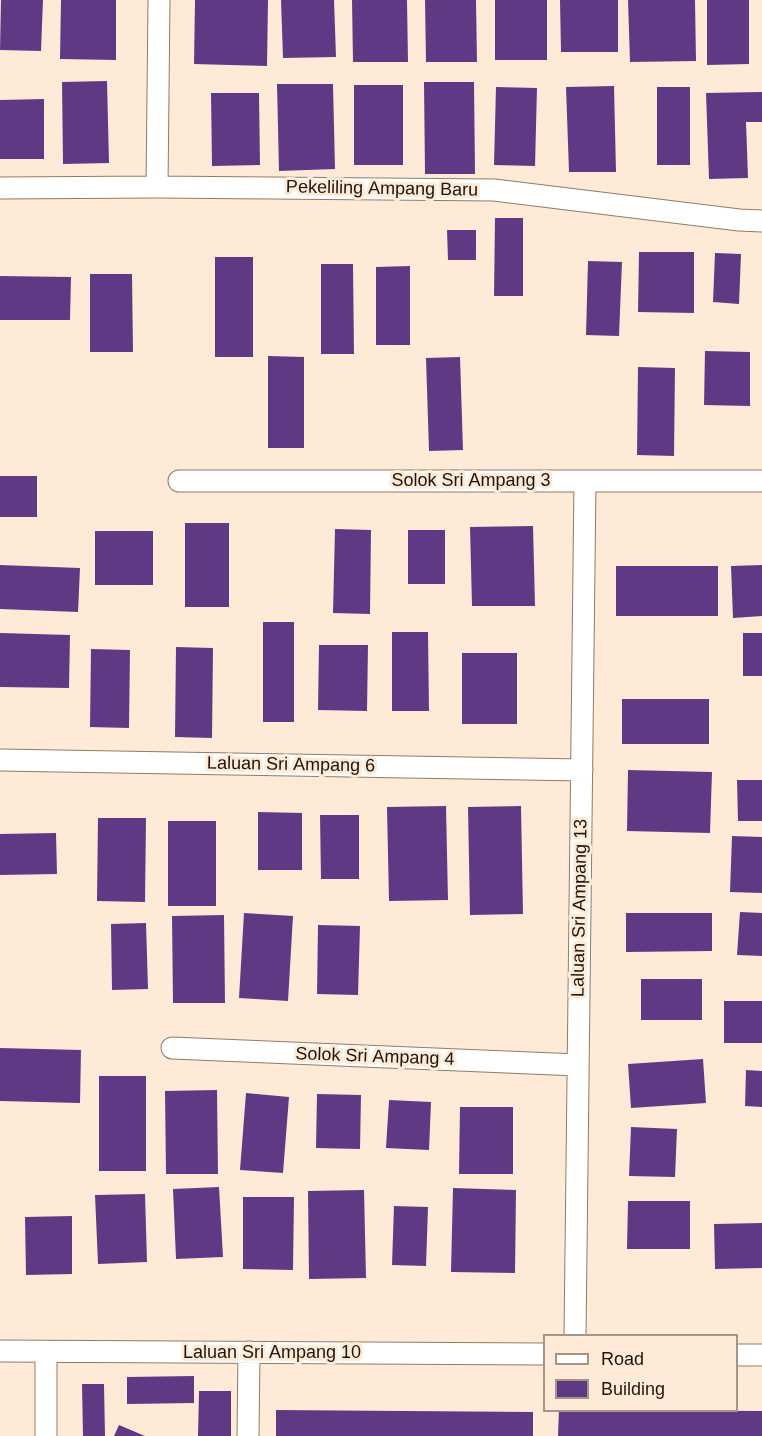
<!DOCTYPE html>
<html>
<head>
<meta charset="utf-8">
<style>
  body { margin:0 }
  #map { position:relative; width:762px; height:1436px; overflow:hidden; background:#feead6; font-family:Helvetica,sans-serif }
  canvas { display:block }
  .legend { position:absolute; left:543px; top:1334px; width:195px; height:78px; box-sizing:border-box; background:#feead6; border:2px solid #a49586; margin:0; padding:8px 10px; list-style:none; font-size:18px; color:#1e160d }
  .legend li { display:flex; align-items:center; gap:12px; height:30px }
  .legend b { width:30px; border:2px solid #a49586 }
</style>
</head>
<body>
<div id="map">
<canvas width="762" height="1436"></canvas>
<ul class="legend">
<li><b style="height:8px;background:#fff"></b>Road</li>
<li><b style="height:16px;background:#603985"></b>Building</li>
</ul>
</div>
<script>
const context = document.querySelector('canvas').getContext('2d');
context.lineJoin = 'round';
function paint(path, color) {
  context.fillStyle = color;
  context.fill(path, 'evenodd');
}
function shape(rows) {
  const path = new Path2D();
  for (const r of rows) {
    path.moveTo(r[0], r[1]);
    for (let i = 2; i < r.length; i += 2) path.lineTo(r[i], r[i + 1]);
  }
  return path;
}
function trace(path, color, width, dash) {
  context.strokeStyle = color;
  context.lineWidth = width;
  context.lineCap = dash ? 'butt' : 'round';
  context.setLineDash(dash || []);
  context.stroke(path);
}
function write(font, color, halo, rows, align = 'center') {
  context.font = font + ' Helvetica,sans-serif';
  context.lineWidth = 6;
  context.setLineDash([]);
  context.textBaseline = 'middle';
  context.strokeStyle = halo;
  context.fillStyle = color;
  for (const [text, x, y, turn = 0] of rows) {
    context.save();
    context.translate(x, y);
    context.rotate((+turn || 0) * Math.PI / 180);
    context.textAlign = isNaN(turn) ? turn : align;
    if (halo) context.strokeText(text, 0, 0);
    context.fillText(text, 0, 0);
    context.restore();
  }
}
paint(shape([
  [1,0,43,0,41,51,0,50],
  [61,0,116,0,116,60,60,59],
  [195,0,268,0,267,66,194,64],
  [281,0,334,0,336,57,283,58],
  [352,0,407,0,408,62,353,62],
  [425,0,476,0,477,62,426,62],
  [495,0,547,0,547,60,495,60],
  [560,0,618,0,618,52,561,52],
  [628,0,695,0,696,61,630,62],
  [707,0,749,0,749,64,707,65],
  [107,81,109,163,63,164,62,82],
  [424,82,474,82,475,174,425,174],
  [277,84,333,84,335,169,279,171],
  [354,85,403,85,403,165,354,165],
  [614,86,616,172,569,172,566,87],
  [496,87,537,88,535,166,494,165],
  [657,87,690,87,690,165,657,165],
  [762,92,762,122,746,122,748,178,709,179,706,93],
  [211,93,259,93,260,165,212,166],
  [44,99,44,159,0,159,0,100],
  [495,218,523,218,523,296,494,296],
  [447,230,476,230,476,260,448,260],
  [639,252,694,252,694,313,638,312],
  [715,253,741,254,739,304,713,302],
  [215,257,253,257,253,357,215,357],
  [588,261,622,262,619,336,586,335],
  [321,264,353,264,354,354,321,354],
  [410,266,410,345,376,345,376,267],
  [90,274,132,274,133,352,90,352],
  [0,276,71,277,70,320,0,320],
  [705,351,750,352,750,406,704,405],
  [268,356,304,357,304,448,268,448],
  [460,357,463,450,429,451,426,358],
  [638,367,675,368,674,456,637,455],
  [0,476,37,476,37,517,0,517],
  [185,523,229,523,229,607,185,607],
  [533,526,535,606,472,606,470,527],
  [335,529,371,530,370,614,333,613],
  [408,530,445,530,445,584,408,584],
  [95,531,153,531,153,585,95,585],
  [0,565,80,568,78,612,0,609],
  [762,565,762,616,733,618,731,566],
  [616,566,718,566,718,616,616,616],
  [263,622,294,622,294,722,263,722],
  [392,632,428,632,429,711,392,711],
  [0,633,70,635,69,688,0,687],
  [743,633,762,633,762,676,743,676],
  [319,645,368,645,367,711,318,710],
  [176,647,213,648,212,738,175,737],
  [91,649,130,650,129,728,90,727],
  [462,653,517,653,517,724,462,724],
  [622,699,709,699,709,744,622,744],
  [628,770,712,772,710,833,627,831],
  [737,780,762,780,762,821,738,821],
  [446,806,448,900,389,901,387,807],
  [521,806,523,914,470,915,468,807],
  [258,812,302,813,302,870,258,870],
  [320,815,359,815,359,879,321,879],
  [98,818,146,818,145,902,97,901],
  [168,821,216,821,216,906,168,906],
  [56,833,57,874,0,875,0,834],
  [732,836,762,837,762,893,730,892],
  [740,912,762,913,762,956,737,955],
  [244,913,293,916,288,1001,239,998],
  [626,913,712,913,712,951,626,952],
  [224,915,225,1003,173,1003,172,916],
  [146,923,148,989,112,990,111,924],
  [318,925,360,926,358,995,317,994],
  [641,979,702,979,702,1020,641,1020],
  [724,1001,762,1001,762,1043,724,1043],
  [0,1048,81,1050,80,1103,0,1101],
  [703,1059,706,1103,631,1108,628,1064],
  [746,1070,762,1071,762,1107,745,1106],
  [99,1076,146,1076,146,1171,99,1171],
  [217,1090,218,1174,166,1174,165,1091],
  [246,1093,289,1097,283,1173,240,1170],
  [317,1094,361,1095,360,1149,316,1148],
  [389,1100,431,1102,429,1150,386,1148],
  [460,1107,513,1107,513,1174,459,1174],
  [631,1127,677,1129,675,1177,629,1176],
  [219,1187,223,1257,176,1259,173,1189],
  [453,1188,516,1190,515,1273,451,1272],
  [364,1190,366,1278,309,1279,308,1191],
  [145,1194,147,1262,98,1264,95,1195],
  [243,1197,294,1197,293,1270,243,1269],
  [628,1201,690,1201,690,1249,627,1249],
  [394,1206,428,1207,426,1266,392,1265],
  [72,1216,72,1274,26,1275,25,1217],
  [762,1223,762,1268,715,1269,714,1224],
  [194,1376,194,1403,127,1404,127,1377],
  [82,1384,104,1384,105,1436,83,1436],
  [199,1391,231,1391,231,1436,198,1436],
  [276,1410,533,1412,533,1436,276,1436],
  [559,1410,762,1411,762,1436,558,1436],
  [119,1425,145,1436,114,1436]
]), '#603985');
const street = shape([
  [157,187,159,0],
  [0,188,157,187,494,190,739,220,762,221],
  [179,481,762,481],
  [0,760,582,770],
  [172,1048,578,1065],
  [575,1336,585,481],
  [0,1351,544,1354],
  [46,1352,46,1436],
  [736,1355,762,1355],
  [248,1436,249,1352]
]);
trace(street, '#917b65', 23);
trace(street, '#fff', 21);
write('18px', '#1e160d', '#feead6', [
  ["Pekeliling Ampang Baru",382,189,1],
  ["Solok Sri Ampang 3",471,481],
  ["Laluan Sri Ampang 6",291,765,1],
  ["Laluan Sri Ampang 13",580,908,-89],
  ["Solok Sri Ampang 4",375,1057,2],
  ["Laluan Sri Ampang 10",272,1353]
]);
</script>
</body>
</html>
